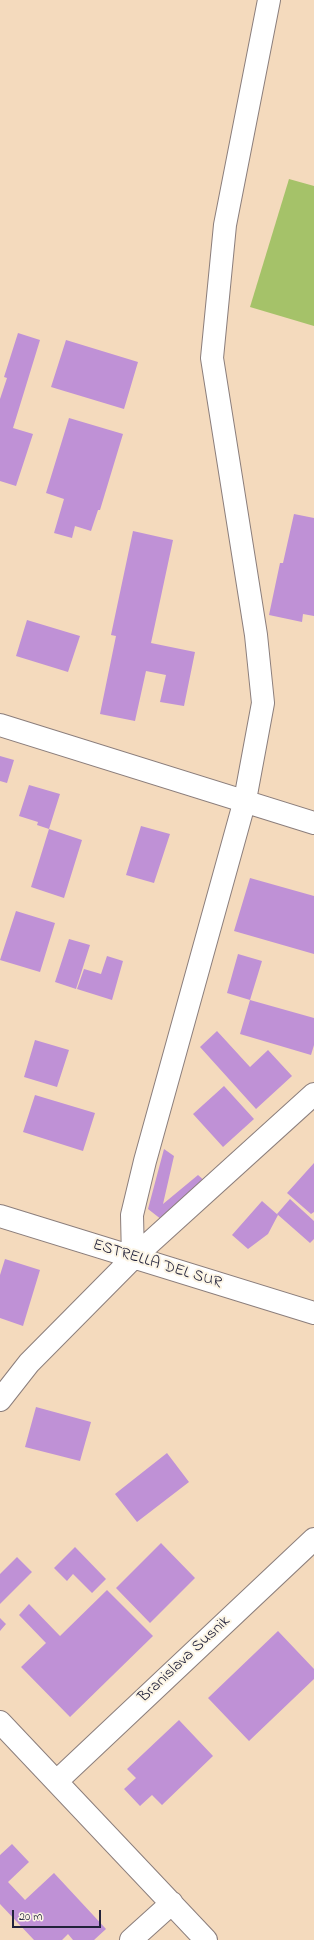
<!DOCTYPE html>
<html>
<head>
<meta charset="utf-8">
<style>
  body { margin:0 }
  #map { position:relative; width:314px; height:1940px; overflow:hidden; background:#f4dabd; font-family:"Indie Flower",sans-serif }
  canvas { display:block }
  .scale { position:absolute; left:12px; top:1910px; width:89px; height:18px; box-sizing:border-box; border:2px solid #22223b; border-top:0; padding-left:5px; font-size:12px; line-height:14px; white-space:nowrap; color:#22223b; -webkit-text-stroke:3px #fcf5e5; paint-order:stroke }
</style>
</head>
<body>
<div id="map">
<canvas width="314" height="1940"></canvas>
<div class="scale">20 m</div>
</div>
<script>
const context = document.querySelector('canvas').getContext('2d');
context.lineJoin = 'round';
function paint(path, color) {
  context.fillStyle = color;
  context.fill(path, 'evenodd');
}
function shape(rows) {
  const path = new Path2D();
  for (const r of rows) {
    path.moveTo(r[0], r[1]);
    for (let i = 2; i < r.length; i += 2) path.lineTo(r[i], r[i + 1]);
  }
  return path;
}
function trace(path, color, width, dash) {
  context.strokeStyle = color;
  context.lineWidth = width;
  context.lineCap = dash ? 'butt' : 'round';
  context.setLineDash(dash || []);
  context.stroke(path);
}
function write(font, color, halo, rows, align = 'center') {
  context.font = font + ' "Indie Flower",sans-serif';
  context.lineWidth = 4;
  context.setLineDash([]);
  context.textBaseline = 'middle';
  context.strokeStyle = halo;
  context.fillStyle = color;
  for (const [text, x, y, turn = 0] of rows) {
    context.save();
    context.translate(x, y);
    context.rotate((+turn || 0) * Math.PI / 180);
    context.textAlign = isNaN(turn) ? turn : align;
    if (halo) context.strokeText(text, 0, 0);
    context.fillText(text, 0, 0);
    context.restore();
  }
}
paint(shape([
  [289,179,314,186,314,326,250,307]
]), '#a5c269');
paint(shape([
  [18,333,40,340,13,428,33,434,16,486,0,481,0,399,7,378,4,377],
  [66,340,138,362,124,409,51,387],
  [69,418,123,434,100,510,98,510,91,531,75,526,72,538,54,533,64,499,46,493],
  [294,514,314,518,314,616,303,614,302,622,269,615,280,563,283,563],
  [133,531,173,540,151,643,195,652,184,706,160,702,166,675,146,671,135,721,100,714,116,636,111,635],
  [27,620,80,636,68,672,16,656],
  [0,756,14,760,7,783,0,781],
  [29,785,60,794,49,829,37,825,38,822,19,816],
  [141,826,170,834,154,883,126,875],
  [49,829,82,840,64,898,31,887],
  [250,878,314,896,314,954,234,931],
  [16,911,55,923,40,972,0,960],
  [69,939,90,945,76,989,55,982],
  [238,954,262,961,250,1000,314,1018,314,1045,311,1055,240,1034,250,1000,227,993],
  [107,956,123,961,112,1000,77,989,84,969,101,974],
  [217,1031,250,1067,268,1050,292,1076,256,1109,200,1047],
  [35,1040,69,1050,57,1087,24,1077],
  [224,1086,254,1119,223,1147,193,1114],
  [35,1095,95,1113,83,1151,23,1132],
  [164,1149,174,1156,163,1204,198,1175,206,1182,166,1223,148,1209],
  [314,1163,314,1212,311,1214,287,1193],
  [290,1199,314,1221,314,1239,310,1243,277,1214],
  [262,1201,278,1215,268,1234,248,1249,232,1235],
  [5,1259,40,1270,23,1326,0,1318,0,1275],
  [36,1407,91,1422,80,1461,25,1447],
  [167,1453,189,1482,137,1522,115,1494],
  [161,1543,195,1578,150,1623,116,1588],
  [75,1547,106,1579,92,1593,73,1574,67,1581,54,1568],
  [17,1557,32,1572,0,1604,0,1574],
  [107,1590,153,1636,70,1717,21,1667,46,1643,19,1615,29,1604,60,1636],
  [0,1618,6,1624,0,1631],
  [278,1631,314,1669,314,1679,249,1741,208,1698],
  [179,1720,213,1756,162,1805,152,1795,140,1806,124,1789,136,1778,127,1769],
  [12,1844,29,1862,8,1882,25,1900,54,1873,106,1929,94,1940,73,1940,68,1934,62,1940,34,1940,0,1904,0,1855]
]), '#bf91d6');
const minor = shape([
  [0,725,314,823],
  [0,1216,314,1313],
  [133,1258,132,1215,145,1161,245,800,263,703,256,635,212,358,225,225,269,0],
  [0,1400,29,1363,133,1258,314,1094],
  [0,1722,206,1940],
  [57,1781,314,1539],
  [131,1940,172,1903]
]);
trace(minor, '#8b7e7c', 24);
trace(minor, '#fff', 22);
write('16px', '#22223b', '#fcf5e5', [
  ["ESTRELLA DEL SUR",157,1265,17],
  ["Branislava Susnik",185,1660,-43]
]);
</script>
</body>
</html>
